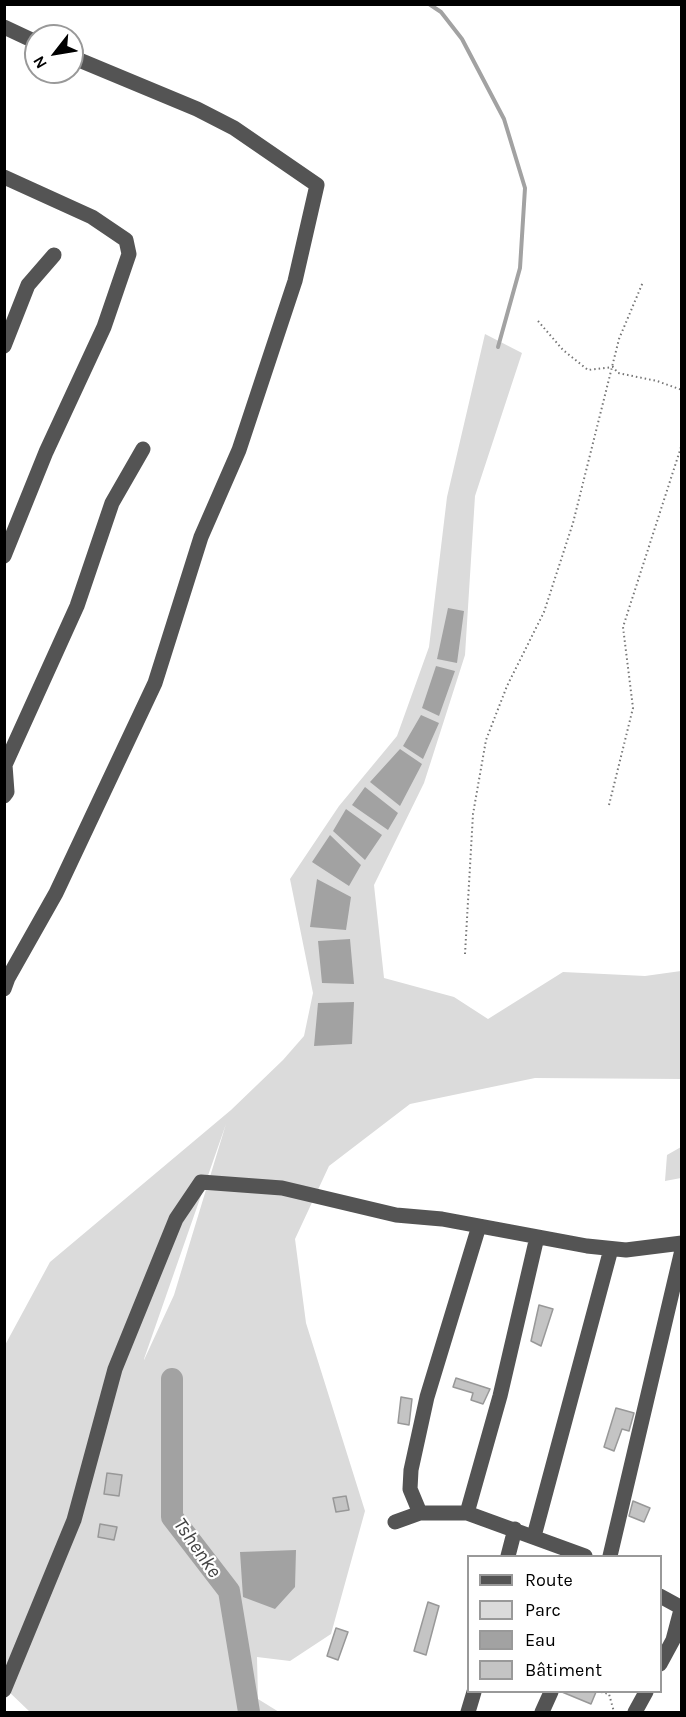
<!DOCTYPE html>
<html>
<head>
<meta charset="utf-8">
<style>
  body { margin:0 }
  #map { position:relative; width:686px; height:1717px; overflow:hidden; background:#fff; font-family:Karla,sans-serif }
  canvas { display:block }
  .frame { position:absolute; inset:0; border:6px solid #000; pointer-events:none }
  .legend { position:absolute; left:467px; top:1555px; width:195px; height:138px; box-sizing:border-box; background:#fff; border:2px solid #999; margin:0; padding:8px 10px; list-style:none; font-size:18px; color:#000 }
  .legend li { display:flex; align-items:center; gap:12px; height:30px }
  .legend b { width:30px; border:2px solid #999 }
  .north { position:absolute; left:24px; top:24px; width:60px; height:60px; box-sizing:border-box; background:#fff; border:2px solid #999; border-radius:50%; rotate:239deg; font-size:16px; font-weight:700; line-height:24px; text-align:center; color:#000 }
  .north::after { content:''; display:block; margin:auto; width:21px; height:27px; background:#000; clip-path:polygon(50% 0,100% 100%,50% 72%,0 100%) }
</style>
</head>
<body>
<div id="map">
<canvas width="686" height="1717"></canvas>
<div class="frame"></div>
<ul class="legend">
<li><b style="height:8px;background:#545454"></b>Route</li>
<li><b style="height:16px;background:#dbdbdb"></b>Parc</li>
<li><b style="height:16px;background:#a2a2a2"></b>Eau</li>
<li><b style="height:16px;background:#c4c4c4"></b>Bâtiment</li>
</ul>
<div class="north">N</div>
</div>
<script>
const context = document.querySelector('canvas').getContext('2d');
context.lineJoin = 'round';
function paint(path, color) {
  context.fillStyle = color;
  context.fill(path, 'evenodd');
}
function shape(rows) {
  const path = new Path2D();
  for (const r of rows) {
    path.moveTo(r[0], r[1]);
    for (let i = 2; i < r.length; i += 2) path.lineTo(r[i], r[i + 1]);
  }
  return path;
}
function trace(path, color, width, dash) {
  context.strokeStyle = color;
  context.lineWidth = width;
  context.lineCap = dash ? 'butt' : 'round';
  context.setLineDash(dash || []);
  context.stroke(path);
}
function write(font, color, halo, rows, align = 'center') {
  context.font = font + ' Karla,sans-serif';
  context.lineWidth = 4.5;
  context.setLineDash([]);
  context.textBaseline = 'middle';
  context.strokeStyle = halo;
  context.fillStyle = color;
  for (const [text, x, y, turn = 0] of rows) {
    context.save();
    context.translate(x, y);
    context.rotate((+turn || 0) * Math.PI / 180);
    context.textAlign = isNaN(turn) ? turn : align;
    if (halo) context.strokeText(text, 0, 0);
    context.fillText(text, 0, 0);
    context.restore();
  }
}
paint(shape([
  [485,334,522,353,475,496,465,655,424,783,374,885,384,978,454,997,488,1019,563,972,645,976,681,971,681,1079,535,1078,410,1104,329,1166,295,1239,306,1323,365,1511,331,1634,290,1661,257,1657,258,1699,279,1712,30,1712,5,1688,4,1347,50,1262,231,1110,283,1060,304,1036,313,993,290,879,339,806,397,736,429,647,447,497],
  [226,1124,174,1295,144,1360,144,1359],
  [681,1147,681,1178,665,1181,667,1155]
]), '#dbdbdb');
paint(shape([
  [448,608,464,611,457,663,437,659],
  [436,666,455,671,439,716,422,708],
  [421,715,439,723,423,759,403,746],
  [400,749,422,764,400,806,370,782],
  [365,787,398,813,388,830,352,805],
  [346,809,382,835,365,860,333,831],
  [330,835,361,865,349,886,312,862],
  [317,879,351,897,346,930,310,927],
  [350,939,354,984,322,983,318,941],
  [354,1002,352,1044,314,1046,318,1003],
  [296,1550,295,1587,275,1609,243,1597,240,1552]
]), '#a2a2a2');
trace(shape([
  [429,4,441,12,462,39,504,119,525,188,520,268,498,347]
]), '#a2a2a2', 4);
trace(shape([
  [172,1379,172,1517,229,1591,249,1712]
]), '#a2a2a2', 22);
const building = shape([
  [539,1305,553,1309,541,1346,531,1341,539,1305],
  [456,1378,490,1389,483,1404,471,1400,473,1393,453,1387,456,1378],
  [401,1397,412,1399,409,1425,398,1423,401,1397],
  [616,1408,634,1413,629,1431,622,1429,614,1451,604,1447,616,1408],
  [107,1473,122,1475,119,1496,104,1494,107,1473],
  [346,1496,349,1510,336,1512,333,1498,346,1496],
  [633,1501,650,1508,644,1522,629,1516,633,1501],
  [100,1524,117,1527,114,1540,98,1537,100,1524],
  [428,1602,439,1606,426,1655,414,1651,428,1602],
  [336,1628,348,1632,338,1660,327,1656,336,1628],
  [562,1692,596,1692,591,1704,562,1692]
]);
paint(building, '#c4c4c4');
trace(building, '#989898', 1.5);
trace(shape([
  [538,321,563,350,588,370,613,367,618,373,657,381,682,390],
  [609,805,633,708,623,627,682,444],
  [465,954,473,814,486,740,507,686,544,612,573,523,619,339,643,282],
  [601,1692,609,1694,614,1712]
]), '#767676', 2, [1.5, 3]);
trace(shape([
  [4,27,36,42],
  [4,177,92,217,126,240,129,254,104,327,46,452,4,556],
  [4,346,28,285,54,255],
  [4,796,7,792,5,765,77,606,112,503,143,449],
  [4,989,8,978,56,893,155,683,201,537,239,450,295,281,317,185,234,128,197,109,72,57],
  [420,1513,410,1489,411,1470,427,1397,479,1226],
  [467,1513,500,1396,537,1237],
  [395,1522,420,1513,467,1513,585,1556],
  [534,1536,611,1249],
  [508,1556,515,1529],
  [610,1556,682,1250],
  [660,1596,682,1608],
  [660,1664,673,1640,682,1606],
  [4,1690,74,1520,115,1369,176,1219,201,1182,282,1188,396,1215,442,1219,587,1246,626,1250,682,1243],
  [468,1712,474,1692],
  [542,1712,551,1692],
  [635,1712,646,1692]
]), '#545454', 15);
write('italic 20px', '#434343', '#fff', [
  ["Tshenke",197,1548,55]
]);
</script>
</body>
</html>
